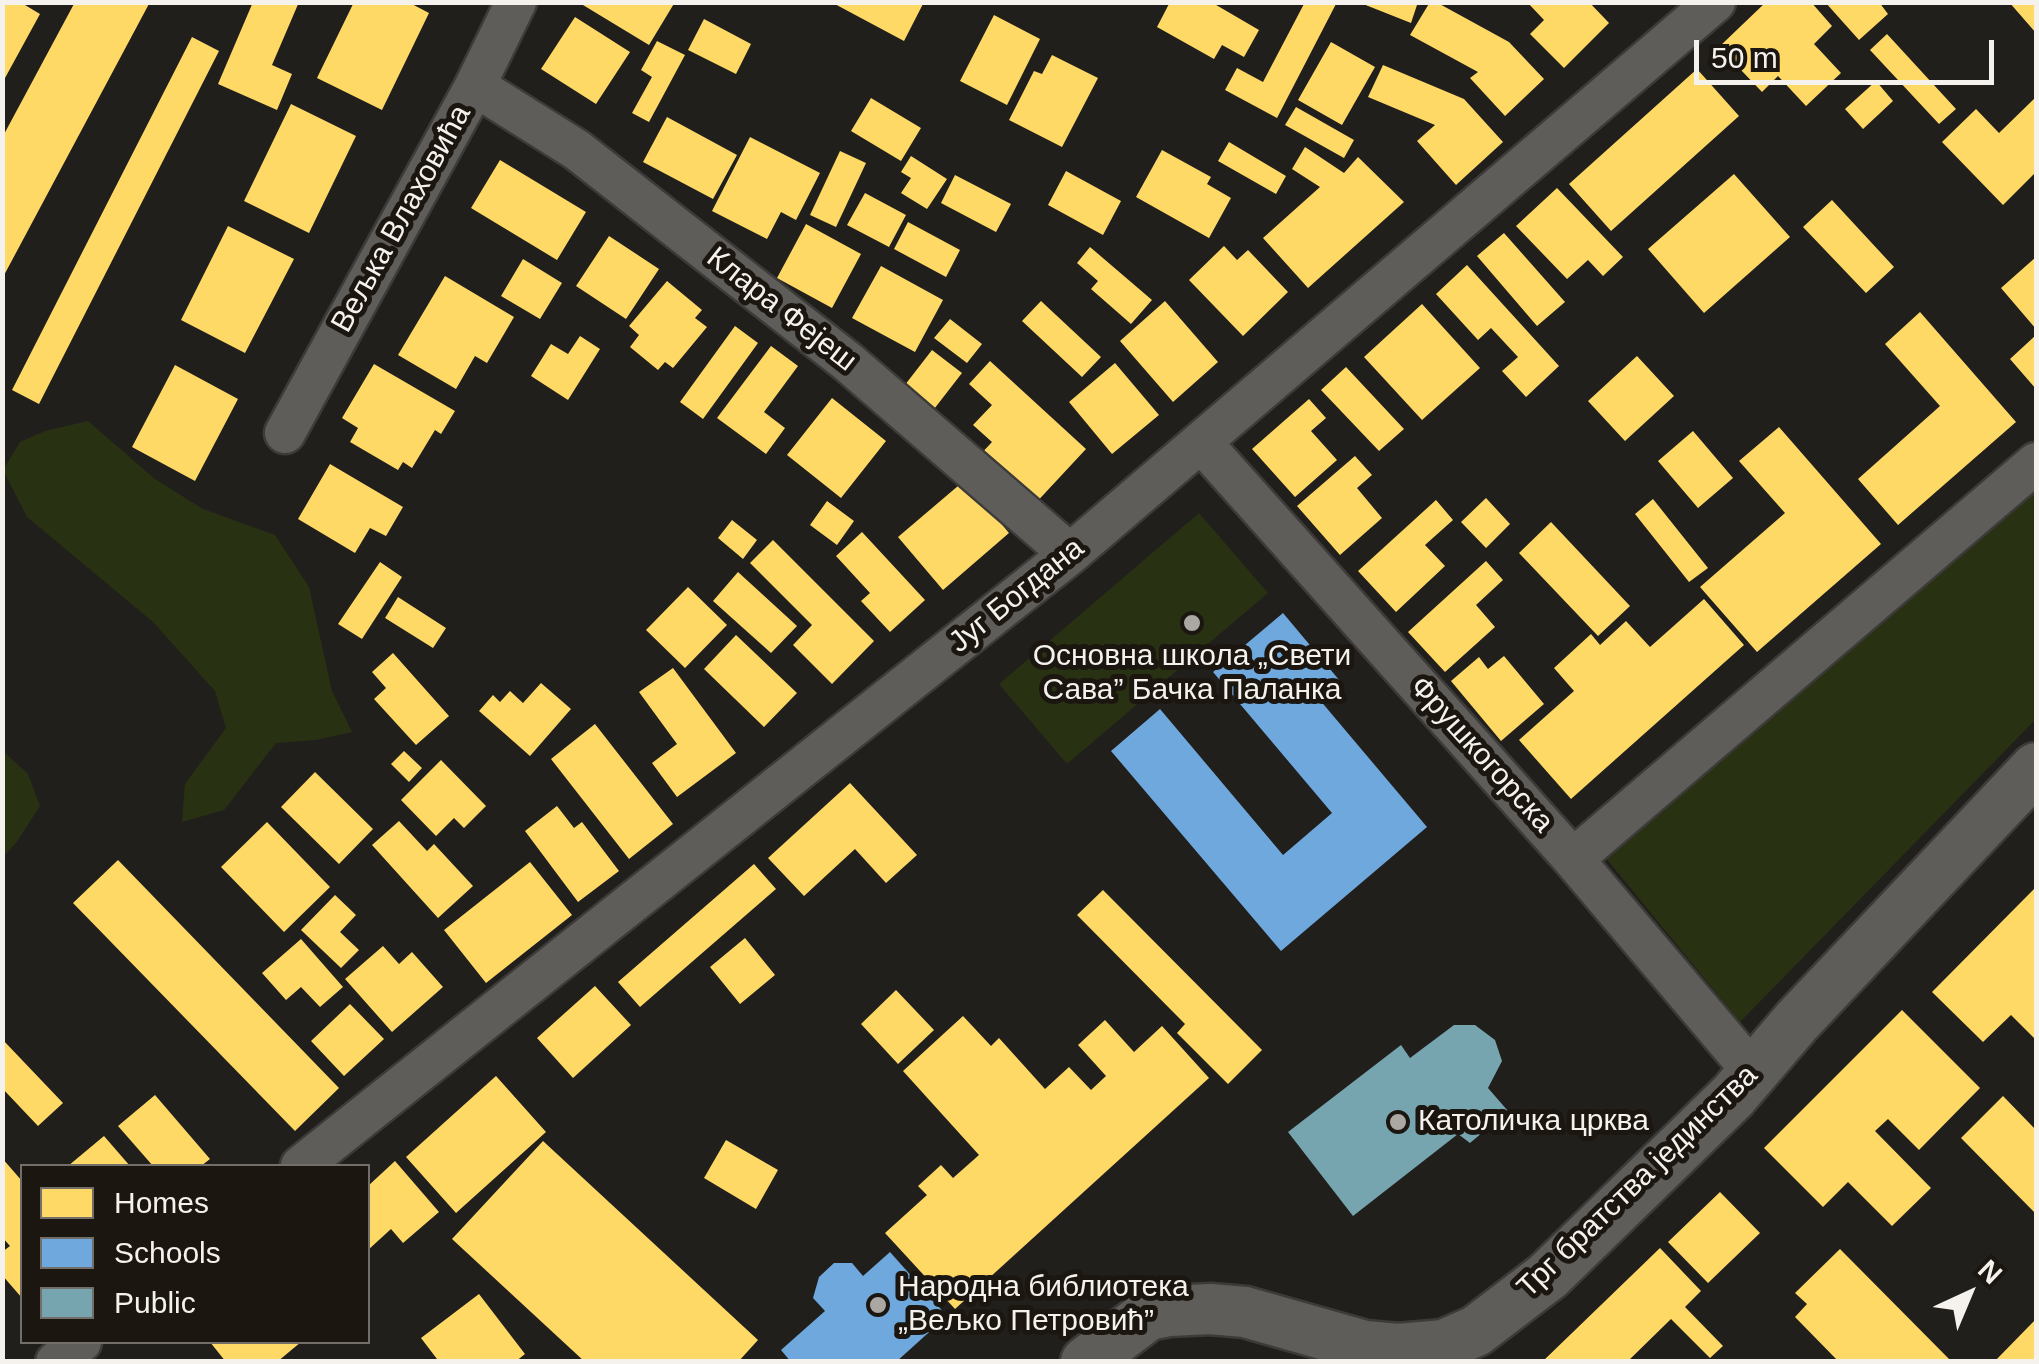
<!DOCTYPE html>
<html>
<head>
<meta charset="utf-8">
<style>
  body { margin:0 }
  #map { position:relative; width:2039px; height:1364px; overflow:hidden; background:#211f1c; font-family:Helvetica,sans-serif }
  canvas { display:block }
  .frame { position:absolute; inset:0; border:5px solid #f5f2ee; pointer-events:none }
  .legend { position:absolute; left:20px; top:1164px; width:350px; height:180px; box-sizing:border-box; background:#1b1610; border:2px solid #726e69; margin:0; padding:12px 18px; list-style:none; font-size:30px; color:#f5f2ee }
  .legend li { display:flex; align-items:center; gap:20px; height:50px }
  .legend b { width:50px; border:2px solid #726e69 }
  .north { position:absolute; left:1919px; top:1244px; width:100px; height:100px; -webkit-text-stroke:8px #1b1610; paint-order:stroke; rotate:44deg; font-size:28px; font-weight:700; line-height:40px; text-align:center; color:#f5f2ee }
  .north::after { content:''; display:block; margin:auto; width:35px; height:45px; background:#f5f2ee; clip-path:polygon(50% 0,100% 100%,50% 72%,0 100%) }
  .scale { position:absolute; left:1694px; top:40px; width:300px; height:45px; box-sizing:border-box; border:5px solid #f5f2ee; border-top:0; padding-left:12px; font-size:30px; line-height:35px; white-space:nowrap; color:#f5f2ee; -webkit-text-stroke:8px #1b1610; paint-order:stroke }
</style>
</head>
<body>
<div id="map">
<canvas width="2039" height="1364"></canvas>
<div class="frame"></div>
<ul class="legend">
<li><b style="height:28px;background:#ffd966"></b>Homes</li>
<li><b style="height:28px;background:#6fa8dc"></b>Schools</li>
<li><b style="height:28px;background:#76a5af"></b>Public</li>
</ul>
<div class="north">N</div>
<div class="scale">50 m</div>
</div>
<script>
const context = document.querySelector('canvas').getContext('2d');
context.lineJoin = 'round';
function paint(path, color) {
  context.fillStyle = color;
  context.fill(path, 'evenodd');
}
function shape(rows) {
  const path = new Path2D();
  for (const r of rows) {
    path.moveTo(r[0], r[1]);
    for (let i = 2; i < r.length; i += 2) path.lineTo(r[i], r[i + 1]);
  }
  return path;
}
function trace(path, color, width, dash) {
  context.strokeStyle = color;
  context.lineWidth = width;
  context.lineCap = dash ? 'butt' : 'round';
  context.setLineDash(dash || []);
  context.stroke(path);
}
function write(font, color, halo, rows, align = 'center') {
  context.font = font + ' Helvetica,sans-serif';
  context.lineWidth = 10;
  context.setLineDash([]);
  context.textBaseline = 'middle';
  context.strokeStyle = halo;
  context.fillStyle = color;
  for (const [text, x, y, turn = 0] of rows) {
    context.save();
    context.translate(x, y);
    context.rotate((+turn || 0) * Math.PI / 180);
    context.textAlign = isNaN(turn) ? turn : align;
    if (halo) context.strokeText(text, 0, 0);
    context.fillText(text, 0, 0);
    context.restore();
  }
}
paint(shape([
  [88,421,155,479,203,509,275,535,309,587,332,691,352,732,316,740,276,743,224,810,182,822,185,784,226,728,215,691,153,622,27,517,3,470,20,442,45,431],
  [2036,490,2036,719,1740,1022,1605,857],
  [1199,513,1268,593,1067,764,999,684],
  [2,750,28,774,40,806,16,843,3,857]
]), '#293113');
paint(shape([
  [2,2,20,2,40,14,5,78,2,77],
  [75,2,150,2,2,279,2,138],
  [253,2,299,2,272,65,292,74,277,110,218,84],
  [354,2,408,2,429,13,382,110,317,78],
  [578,2,675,2,649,45],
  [831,2,924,2,904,41],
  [1170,2,1211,2,1259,30,1244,57,1222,45,1214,59,1157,27],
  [1305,2,1337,2,1277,118,1225,90,1237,68,1263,82],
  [1358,2,1418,2,1411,23],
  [1430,2,1436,2,1509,42,1544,79,1505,116,1470,78,1478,72,1410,35],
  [1527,2,1589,2,1609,23,1564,68,1530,34,1544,20],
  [1766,2,1811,2,1832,26,1814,44,1841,73,1806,106,1778,76,1762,92,1719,47],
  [1825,2,1879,2,1888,14,1859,40],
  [2009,2,2036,2,2036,33],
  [994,15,1040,39,1007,105,960,81],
  [575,17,630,52,596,104,541,69],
  [704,19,751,44,736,74,688,50],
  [1887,34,1956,109,1939,124,1870,50],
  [192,37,219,51,39,404,12,390],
  [657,41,685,55,649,122,632,113,652,77,641,70],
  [1331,42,1375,67,1342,125,1298,100],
  [1052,55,1098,78,1062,147,1009,120,1034,71,1042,74],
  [1383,65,1464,99,1503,142,1456,185,1417,141,1435,125,1368,97],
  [1697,69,1739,116,1611,231,1569,184],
  [1876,81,1893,101,1863,129,1845,109],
  [2036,97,2036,172,2003,205,1942,142,1976,109,1999,133],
  [871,98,921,128,901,161,851,131],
  [291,104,356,136,309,233,244,201],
  [1296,107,1354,140,1344,158,1285,125],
  [667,117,737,155,713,199,643,162],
  [750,137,820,173,796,220,781,212,767,239,712,211],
  [1229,142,1286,176,1276,194,1218,161],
  [1305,147,1344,173,1358,157,1404,202,1308,288,1263,238,1320,187,1292,169],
  [1162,150,1211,177,1207,184,1231,198,1209,238,1136,197],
  [840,151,866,163,836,227,810,215],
  [911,156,947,179,927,209,901,193,911,178,901,172],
  [500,160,586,212,557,260,471,208],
  [1066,171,1121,201,1103,235,1048,205],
  [1734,174,1790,237,1704,313,1648,249],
  [955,175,1011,204,996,232,941,203],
  [1557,188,1623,257,1603,276,1588,260,1567,279,1516,226],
  [865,193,906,215,889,247,847,225],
  [1832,200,1894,267,1866,293,1803,227],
  [908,222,960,250,946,277,894,249],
  [806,224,861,254,832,308,777,278],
  [228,226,294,259,245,353,181,320],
  [1504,233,1565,302,1537,326,1477,256],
  [609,236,659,269,626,319,576,286],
  [1224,246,1237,260,1248,250,1288,292,1243,336,1189,280],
  [1090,247,1152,300,1131,324,1091,289,1098,281,1077,263],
  [2036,257,2036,329,2001,288],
  [523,259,562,283,540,319,501,296],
  [1467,265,1559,366,1526,397,1502,371,1518,357,1491,328,1478,340,1436,294],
  [881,266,943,300,915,352,852,318],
  [445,276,514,317,487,363,475,356,456,389,398,355],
  [667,281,702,310,695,318,707,327,673,368,665,362,658,370,630,347,639,335,629,326],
  [1041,301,1101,357,1082,377,1022,321],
  [1165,301,1218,362,1173,402,1120,341],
  [1422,304,1480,368,1422,420,1364,357],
  [1920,312,2016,422,1898,525,1858,479,1940,406,1885,344],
  [950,319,982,344,967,363,934,338],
  [735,326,758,343,703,419,680,402],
  [2036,335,2036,389,2010,359],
  [580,336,600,349,568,400,531,376,551,344,568,354],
  [771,346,798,366,764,412,785,428,766,454,717,418],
  [932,350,962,373,931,413,901,390],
  [1637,356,1674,396,1625,441,1588,401],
  [990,361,1086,449,1032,507,978,457,992,442,973,425,992,405,969,384],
  [1115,363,1159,415,1112,454,1069,402],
  [374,364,455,411,441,434,435,430,412,468,403,462,398,470,350,442,358,428,342,418],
  [175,365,238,399,195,481,132,447],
  [1346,367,1404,429,1379,451,1321,390],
  [832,398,886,441,841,498,787,455],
  [1309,399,1326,418,1311,431,1337,460,1295,497,1252,449],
  [1779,427,1881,544,1757,652,1700,587,1785,513,1739,461],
  [1693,431,1733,478,1698,508,1658,461],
  [1355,456,1372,475,1357,488,1382,518,1340,555,1297,506],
  [330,464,403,507,386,536,370,528,355,553,298,519],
  [965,480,1009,533,943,590,898,537],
  [1486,498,1510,524,1486,548,1461,522],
  [1653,499,1708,568,1689,582,1635,514],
  [1436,500,1453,520,1425,545,1445,566,1396,612,1358,571],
  [827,501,854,521,837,545,810,525],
  [732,520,757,540,743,559,718,538],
  [1551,522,1630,606,1598,636,1519,553],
  [862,532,925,600,890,632,861,601,870,593,836,556],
  [773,540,874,641,832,684,793,645,812,625,750,563],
  [1486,561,1503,580,1476,605,1495,627,1445,672,1408,632],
  [380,562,402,577,362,639,338,624],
  [738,572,797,626,771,653,713,601],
  [688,587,727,625,685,668,646,630],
  [398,597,446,628,433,648,385,618],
  [1704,599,1744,645,1571,799,1519,740,1574,691,1554,668,1591,634,1600,645,1626,621,1650,647],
  [736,635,797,693,764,727,704,669],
  [393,653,449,716,416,745,374,699,386,688,372,672],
  [1504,656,1544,704,1501,741,1451,681,1479,657,1488,669],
  [673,668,736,753,677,797,652,763,677,744,639,692],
  [541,683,571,709,530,756,479,711,493,695,500,702,510,691,523,703],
  [595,724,673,824,629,859,551,759],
  [404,751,422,768,409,782,391,764],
  [441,760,486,806,464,828,454,818,436,836,401,800],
  [315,772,373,829,339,864,281,807],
  [850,783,917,855,886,883,855,849,804,896,768,858],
  [557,806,574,828,582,822,619,871,578,902,525,831],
  [399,821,427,851,434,844,473,886,438,918,372,845],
  [267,822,330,887,284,932,221,867],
  [118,860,339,1088,295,1131,73,903],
  [530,862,572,915,486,983,444,930],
  [754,864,776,889,640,1007,618,982],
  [2036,887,2036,1040,2011,1015,1983,1042,1932,992],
  [1103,890,1262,1050,1228,1084,1177,1033,1185,1024,1077,915],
  [335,895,356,915,340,932,359,950,341,968,301,930],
  [745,938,775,975,740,1004,710,967],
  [301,939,343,987,320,1007,301,987,286,1000,262,973],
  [383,946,399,964,412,952,443,987,392,1032,345,979],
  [595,986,631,1025,573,1078,537,1038],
  [896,990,934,1030,898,1064,861,1024],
  [350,1004,384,1039,344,1076,311,1041],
  [1902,1010,1980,1088,1919,1150,1888,1119,1875,1131,1931,1188,1892,1226,1848,1182,1823,1207,1764,1148],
  [963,1016,991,1046,999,1038,1045,1089,1069,1067,1091,1090,1106,1076,1078,1045,1105,1020,1134,1052,1162,1026,1209,1078,955,1309,885,1233,927,1195,918,1186,941,1165,953,1178,979,1155,903,1071],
  [2,1039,63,1103,38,1126,2,1088],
  [496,1076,546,1132,456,1213,406,1157],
  [155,1095,210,1159,201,1166,153,1166,118,1126],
  [2003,1096,2036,1130,2036,1214,1961,1138],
  [104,1136,130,1166,68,1166],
  [726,1140,778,1170,756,1209,704,1178],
  [543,1141,758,1340,738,1362,585,1362,452,1239],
  [2,1158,22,1181,22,1298,2,1275,2,1252,10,1246,2,1237],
  [395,1161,439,1212,403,1243,391,1229,368,1250,368,1186],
  [1720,1192,1760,1233,1708,1283,1668,1242],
  [1660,1248,1701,1291,1685,1307,1723,1346,1710,1358,1671,1319,1627,1362,1542,1362],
  [1840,1249,1952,1362,1839,1362,1795,1317,1807,1304,1795,1293],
  [479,1294,525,1354,515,1362,434,1362,437,1359,421,1338],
  [2036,1319,2036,1362,1994,1362],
  [210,1342,301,1342,277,1362,226,1362]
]), '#ffd966');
paint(shape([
  [1283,613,1340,681,1319,699,1427,827,1281,951,1111,751,1160,709,1283,855,1332,813,1213,672],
  [890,1252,947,1316,896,1362,791,1362,781,1350,825,1311,813,1298,819,1277,834,1263,852,1263,863,1276]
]), '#6fa8dc');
paint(shape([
  [1454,1025,1475,1025,1495,1040,1502,1061,1488,1088,1508,1111,1470,1143,1458,1134,1353,1216,1288,1132,1401,1045,1410,1058]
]), '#76a5af');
const minor = shape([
  [475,86,577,150,848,362,1070,554],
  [285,433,475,86,516,2],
  [1201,442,1573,859,1754,1073],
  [1573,859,2036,463],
  [301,1166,1070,554,1715,2],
  [56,1362,81,1342]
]);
const tertiary = shape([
  [1086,1362,1148,1315,1170,1311,1210,1309,1245,1312,1365,1346,1398,1349,1444,1345,1476,1331,1548,1276,1733,1096,1797,1021,2036,768]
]);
trace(minor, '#3c3b39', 45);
trace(tertiary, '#3c3b39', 55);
trace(minor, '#5f5d5a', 40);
trace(tertiary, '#5f5d5a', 50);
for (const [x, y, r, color] of [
  [1192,623,10,"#aba8a4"],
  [1398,1122,10,"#aba8a4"],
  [878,1305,10,"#aba8a4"]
]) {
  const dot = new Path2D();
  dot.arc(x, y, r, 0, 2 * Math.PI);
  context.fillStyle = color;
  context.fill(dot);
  trace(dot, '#1b1610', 4);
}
write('30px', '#f5f2ee', '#1b1610', [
  ["Вељка Влаховића",402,219,-61],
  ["Клара Фејеш",781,310,38],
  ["Југ Богдана",1017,596,-39],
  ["Фрушкогорска",1481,755,48],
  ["Трг братства јединства",1638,1182,-44]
]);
write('30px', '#f5f2ee', '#1b1610', [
  ["Основна школа „Свети",1192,657,"center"],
  ["Сава” Бачка Паланка",1192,691,"center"],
  ["Католичка црква",1418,1122],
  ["Народна библиотека",898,1288],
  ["„Вељко Петровић”",898,1322]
], 'left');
</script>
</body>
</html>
